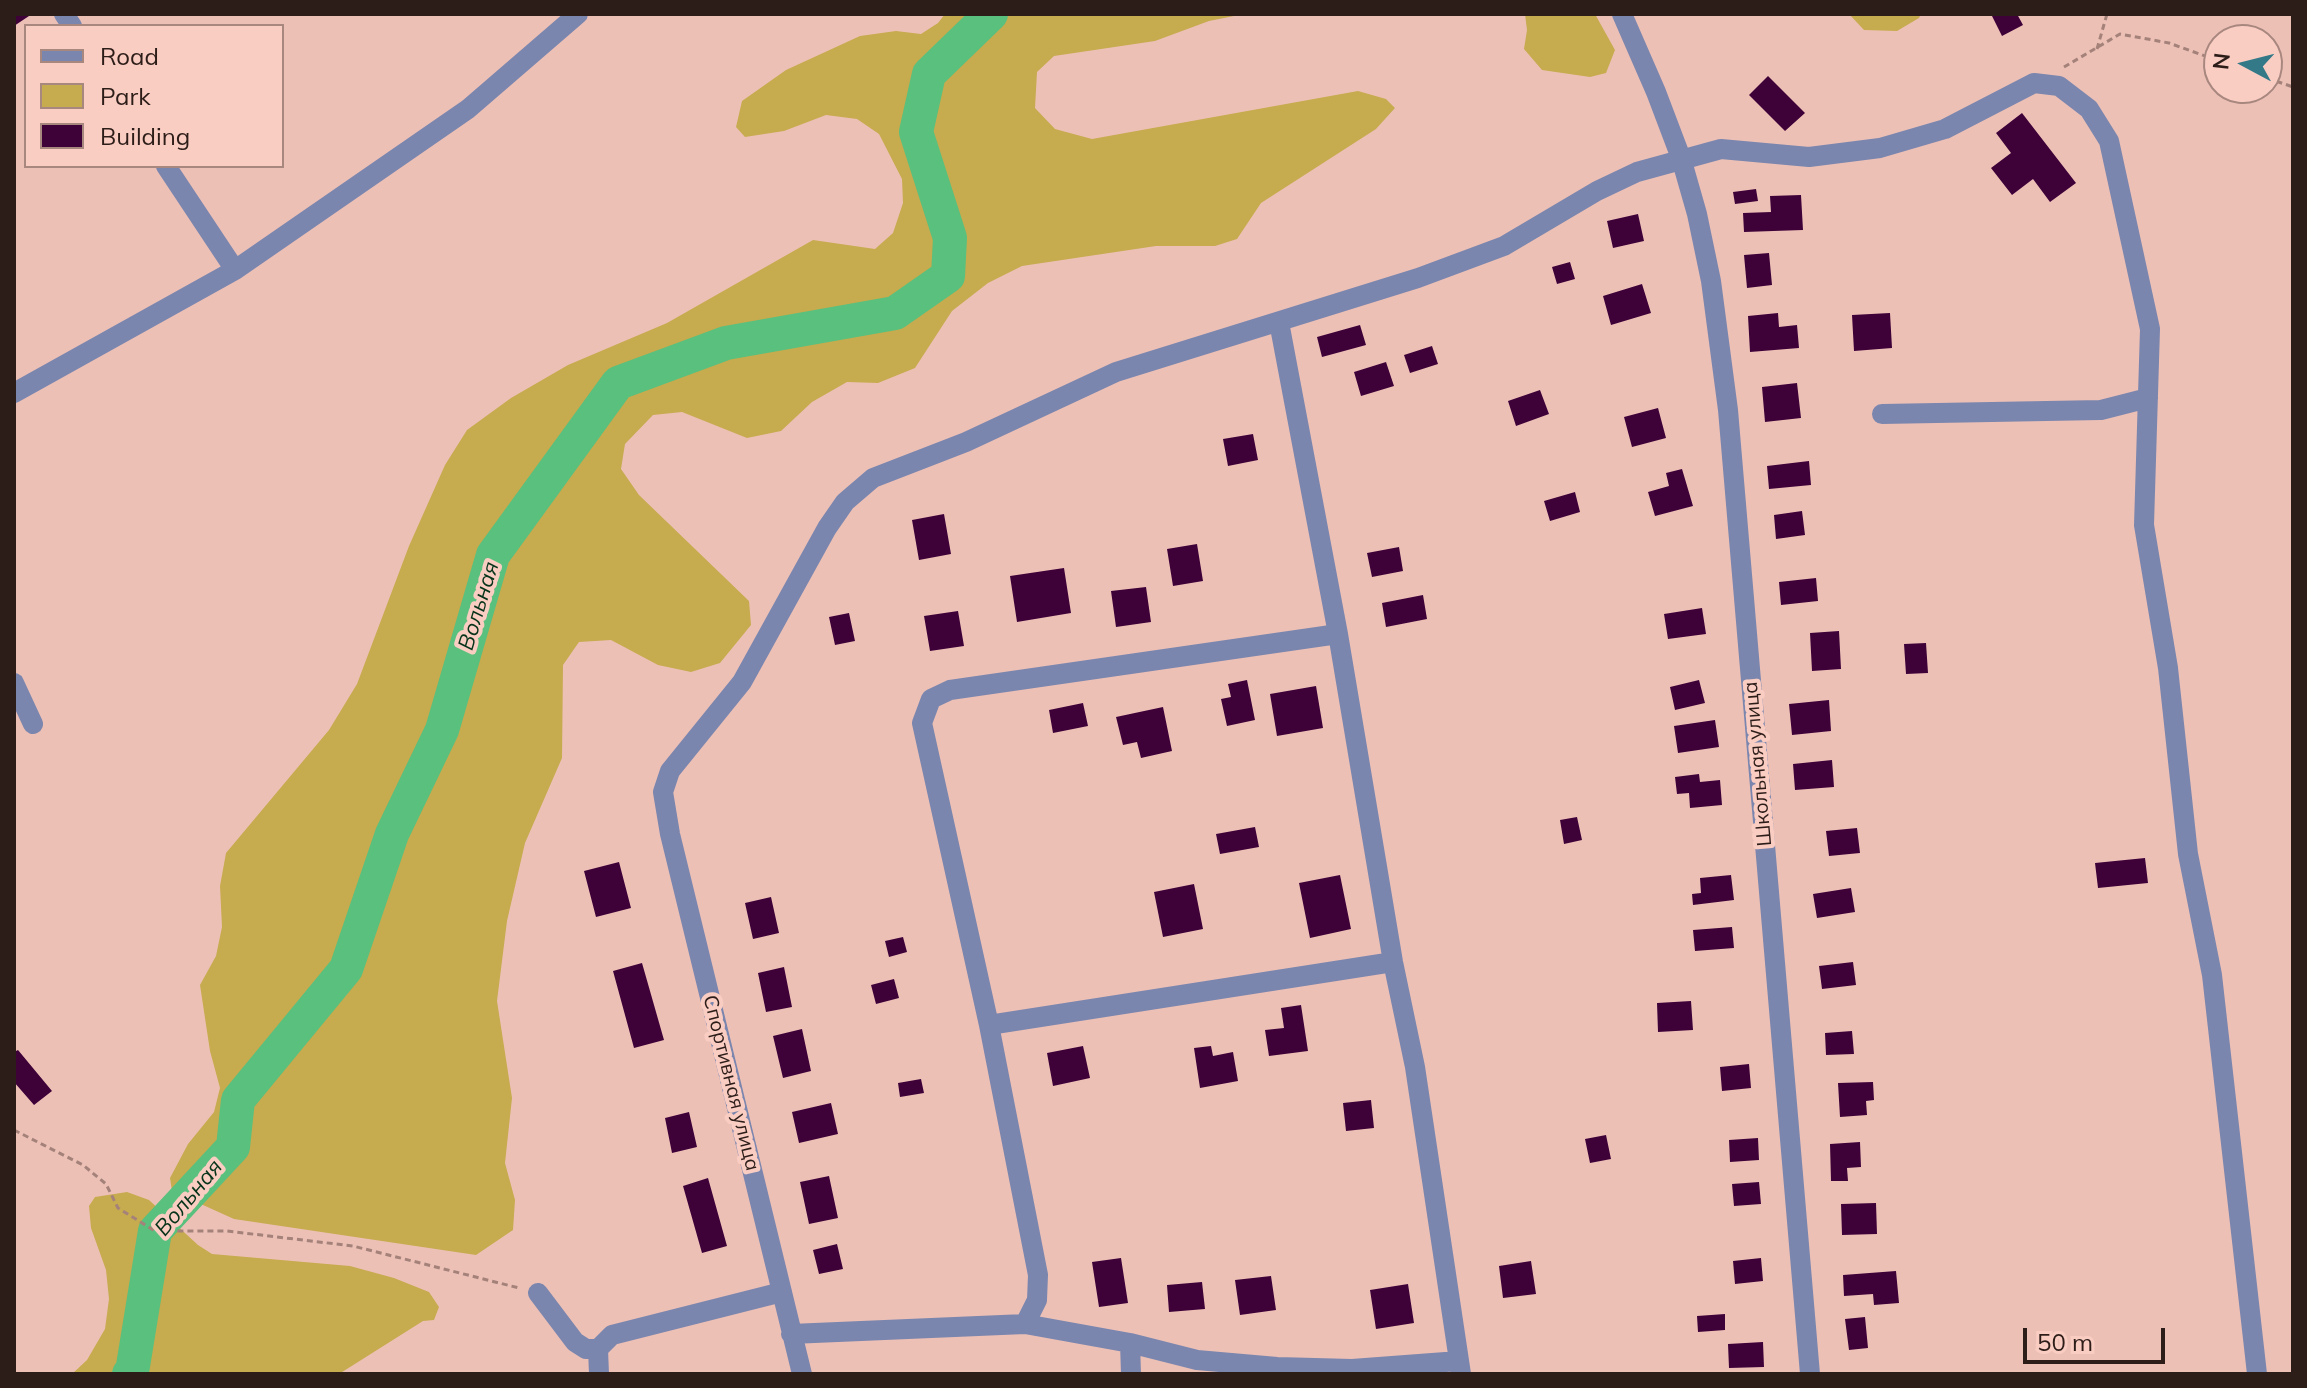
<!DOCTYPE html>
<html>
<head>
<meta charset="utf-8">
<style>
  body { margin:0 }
  #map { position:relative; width:2307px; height:1388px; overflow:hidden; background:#edc0b6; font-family:Mulish,sans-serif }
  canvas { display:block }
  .frame { position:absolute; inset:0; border:16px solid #2d1d19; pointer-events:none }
  .legend { position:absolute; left:24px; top:24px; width:260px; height:144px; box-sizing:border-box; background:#facdc3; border:2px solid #a8877f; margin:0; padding:10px 14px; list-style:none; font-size:24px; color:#2d1d19 }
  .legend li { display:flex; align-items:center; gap:16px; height:40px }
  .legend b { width:40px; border:2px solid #a8877f }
  .north { position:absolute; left:2203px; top:24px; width:80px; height:80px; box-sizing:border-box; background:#facdc3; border:2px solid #a8877f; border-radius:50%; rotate:277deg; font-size:22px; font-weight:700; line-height:32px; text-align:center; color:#2d1d19 }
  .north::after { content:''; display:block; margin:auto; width:28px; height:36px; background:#347987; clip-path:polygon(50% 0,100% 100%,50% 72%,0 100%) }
  .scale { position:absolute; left:2023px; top:1328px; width:142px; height:36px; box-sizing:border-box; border:4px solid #2d1d19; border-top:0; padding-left:10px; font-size:24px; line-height:28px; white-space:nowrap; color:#2d1d19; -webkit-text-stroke:6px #facdc3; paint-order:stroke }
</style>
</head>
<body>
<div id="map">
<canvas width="2307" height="1388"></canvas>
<div class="frame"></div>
<ul class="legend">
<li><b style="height:10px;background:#7b86ae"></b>Road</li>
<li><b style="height:22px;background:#c6ab4f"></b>Park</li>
<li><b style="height:22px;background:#3e0239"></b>Building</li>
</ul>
<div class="north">N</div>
<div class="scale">50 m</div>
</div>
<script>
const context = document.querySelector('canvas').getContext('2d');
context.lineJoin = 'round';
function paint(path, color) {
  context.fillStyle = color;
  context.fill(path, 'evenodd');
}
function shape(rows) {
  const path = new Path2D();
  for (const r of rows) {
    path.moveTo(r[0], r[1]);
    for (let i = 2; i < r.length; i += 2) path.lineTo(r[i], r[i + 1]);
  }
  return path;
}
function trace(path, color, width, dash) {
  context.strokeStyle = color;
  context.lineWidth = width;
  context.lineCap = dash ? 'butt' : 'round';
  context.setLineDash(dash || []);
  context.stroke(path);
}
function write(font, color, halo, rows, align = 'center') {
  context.font = font + ' Mulish,sans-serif';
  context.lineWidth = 8;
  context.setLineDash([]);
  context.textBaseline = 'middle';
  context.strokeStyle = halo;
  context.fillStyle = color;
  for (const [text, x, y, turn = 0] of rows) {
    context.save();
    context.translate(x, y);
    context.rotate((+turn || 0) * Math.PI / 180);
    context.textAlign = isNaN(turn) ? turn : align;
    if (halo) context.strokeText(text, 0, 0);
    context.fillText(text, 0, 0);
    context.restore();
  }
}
paint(shape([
  [945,14,1244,14,1209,21,1155,41,1054,56,1037,72,1035,108,1055,129,1092,139,1358,91,1386,99,1395,108,1376,129,1261,203,1237,239,1215,246,1156,246,1022,266,988,283,952,311,915,368,878,383,847,382,812,402,781,431,747,438,682,412,653,415,625,444,621,469,639,495,749,601,751,625,720,663,691,672,658,665,611,640,579,642,563,665,562,758,525,843,507,921,497,1001,512,1098,505,1163,515,1200,513,1230,476,1255,234,1219,172,1191,170,1178,188,1144,214,1112,220,1088,210,1051,200,985,216,956,222,927,220,886,226,853,329,730,357,684,409,546,445,465,467,430,511,398,568,365,667,323,813,240,875,249,893,233,903,203,902,179,879,134,857,119,826,115,784,131,745,137,736,127,742,101,786,70,860,36,896,31,921,34,938,23],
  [1525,14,1595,14,1615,50,1606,73,1590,77,1542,70,1524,49,1527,30],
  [1849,14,1921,14,1919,18,1897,31,1864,30],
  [127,1192,149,1200,198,1245,212,1254,350,1266,394,1278,429,1292,439,1307,434,1320,423,1321,339,1374,72,1374,87,1360,105,1329,109,1299,106,1270,91,1228,89,1206,95,1197]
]), '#c6ab4f');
trace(shape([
  [129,1374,132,1372,155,1231,233,1147,238,1100,346,969,392,834,442,730,493,555,618,383,726,343,895,313,948,276,950,238,916,132,929,74,991,14]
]), '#59c07d', 34);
paint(shape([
  [14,14,32,14,14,26],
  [1991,14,2017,14,2023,25,2002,36],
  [1768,76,1805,113,1785,131,1749,95],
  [2022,113,2076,183,2050,202,2033,179,2012,195,1991,168,2011,153,1996,133],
  [1756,189,1758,201,1735,204,1733,192],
  [1801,195,1803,230,1744,232,1743,213,1771,212,1770,196],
  [1638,214,1644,241,1613,248,1607,221],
  [1769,253,1772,285,1747,288,1744,255],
  [1570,262,1575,279,1557,284,1552,267],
  [1642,284,1651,313,1611,325,1603,296],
  [1778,313,1779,327,1797,325,1799,348,1750,352,1748,316],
  [1890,313,1892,348,1854,351,1852,315],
  [1360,325,1366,345,1322,357,1317,337],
  [1432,346,1438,364,1410,373,1404,355],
  [1386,362,1394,386,1361,396,1354,372],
  [1797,383,1801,418,1765,422,1762,387],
  [1540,390,1549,414,1516,426,1508,401],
  [1658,408,1666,438,1632,447,1624,417],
  [1253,434,1258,460,1228,466,1223,439],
  [1809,461,1811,485,1769,489,1767,466],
  [1682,469,1693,506,1655,516,1648,492,1669,486,1666,473],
  [1575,492,1580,512,1550,521,1544,501],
  [1802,511,1805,535,1776,539,1774,515],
  [944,514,951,554,919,560,912,520],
  [1197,544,1203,581,1173,586,1167,549],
  [1399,547,1403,571,1372,577,1367,553],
  [1064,568,1071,613,1017,622,1010,576],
  [1816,578,1818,601,1781,605,1779,582],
  [1146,587,1151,622,1116,627,1111,591],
  [1423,595,1427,619,1386,627,1382,603],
  [1702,608,1706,634,1668,639,1664,614],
  [958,611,964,646,930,651,924,616],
  [849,613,855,641,835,645,829,617],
  [1839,631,1841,669,1812,671,1810,633],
  [1926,643,1928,673,1906,674,1904,644],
  [1247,680,1255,720,1227,726,1221,699,1231,697,1228,684],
  [1699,680,1705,703,1675,710,1670,687],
  [1316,686,1323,728,1277,736,1270,694],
  [1829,700,1831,731,1792,735,1789,704],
  [1083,703,1088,726,1053,733,1049,710],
  [1163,707,1172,751,1141,758,1137,742,1123,745,1116,717],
  [1715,720,1719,747,1678,753,1674,726],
  [1832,760,1834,787,1795,790,1793,764],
  [1699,774,1700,782,1720,780,1722,805,1690,808,1689,793,1677,794,1675,777],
  [1577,817,1582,840,1564,844,1560,820],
  [1255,827,1259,847,1220,854,1216,834],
  [1857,828,1860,853,1829,856,1826,831],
  [2145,858,2148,883,2098,888,2095,863],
  [619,862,631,908,596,917,584,871],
  [1340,875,1351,929,1310,938,1299,883],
  [1731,875,1734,900,1693,905,1692,894,1701,893,1700,878],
  [1194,884,1203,929,1163,937,1154,892],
  [1851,888,1855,912,1817,918,1813,894],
  [771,897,779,933,753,939,745,903],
  [1732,927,1734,948,1695,951,1693,930],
  [903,937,907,952,889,957,885,941],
  [1853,962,1856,985,1822,989,1819,966],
  [642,963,664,1040,634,1048,613,971],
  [784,967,792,1007,766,1012,758,973],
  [894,979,899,998,876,1004,871,985],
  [1691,1001,1693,1030,1658,1032,1657,1003],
  [1301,1005,1308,1051,1269,1056,1265,1030,1284,1028,1281,1008],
  [802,1029,811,1071,783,1078,773,1036],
  [1852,1031,1854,1054,1826,1055,1825,1033],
  [1083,1046,1090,1078,1053,1086,1047,1053],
  [1211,1046,1213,1056,1233,1052,1238,1081,1200,1088,1194,1048],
  [18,1050,52,1091,34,1105,14,1082,14,1052],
  [1749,1064,1751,1088,1722,1091,1720,1067],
  [921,1079,924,1093,900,1097,898,1083],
  [1873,1082,1874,1100,1866,1101,1867,1115,1840,1117,1838,1083],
  [1371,1100,1374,1128,1346,1131,1343,1103],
  [831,1103,838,1134,799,1143,792,1112],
  [689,1112,697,1147,672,1153,665,1118],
  [1606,1135,1611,1159,1590,1163,1585,1139],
  [1758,1138,1759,1160,1730,1162,1729,1140],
  [1860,1142,1861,1167,1847,1168,1848,1181,1831,1181,1830,1144],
  [829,1176,838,1218,809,1224,800,1182],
  [708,1178,727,1246,702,1253,683,1186],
  [1759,1182,1761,1204,1734,1206,1732,1184],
  [1876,1203,1877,1234,1842,1235,1841,1204],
  [837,1244,843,1269,819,1274,813,1250],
  [1121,1258,1128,1303,1099,1307,1092,1262],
  [1761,1258,1763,1281,1735,1284,1733,1261],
  [1531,1261,1536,1294,1503,1298,1499,1266],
  [1896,1271,1899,1303,1874,1305,1873,1294,1844,1296,1843,1275],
  [1271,1276,1276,1310,1240,1315,1235,1280],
  [1202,1282,1205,1309,1169,1312,1167,1285],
  [1408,1284,1414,1323,1376,1329,1370,1290],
  [1725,1314,1725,1330,1698,1332,1697,1316],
  [1865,1317,1868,1348,1849,1350,1845,1319],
  [1763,1342,1764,1367,1729,1368,1728,1344]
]), '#3e0239');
trace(shape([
  [2097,49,2107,14],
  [2064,67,2120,34,2169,43,2219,61],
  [2267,78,2293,87],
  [14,1130,83,1165,106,1184,118,1208,155,1231,227,1231,353,1246,519,1288]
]), '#a4827a', 3, [6, 4]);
trace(shape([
  [64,14,72,26],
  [1622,14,1656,92,1681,158,1697,214,1711,281,1728,410,1810,1374],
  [166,166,235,270],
  [1279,322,1338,634,1393,962,1415,1067,1461,1374],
  [14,393,235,270,468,109,578,14],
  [1882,414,2101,410,2148,398],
  [14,683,33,724],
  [989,1025,1393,962],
  [538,1293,575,1342,586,1349,598,1349],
  [1025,1324,1037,1300,1038,1275,989,1025,922,723,931,699,950,690,1338,634],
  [791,1334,1025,1324,1130,1343,1197,1360,1277,1367,1352,1369,1459,1361],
  [1130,1343,1131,1374],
  [599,1374,598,1349,612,1335,782,1292],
  [802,1374,670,834,663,792,670,771,742,682,827,528,845,502,873,478,966,442,1116,372,1418,278,1504,246,1597,191,1637,172,1721,149,1809,157,1880,148,1945,129,2034,83,2059,86,2089,109,2109,141,2150,329,2144,525,2168,668,2188,854,2212,975,2257,1374]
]), '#7b86ae', 20);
write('20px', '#2d1d19', '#facdc3', [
  ["Школьная улица",1758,764,-95],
  ["Спортивная улица",731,1083,76]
]);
write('italic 22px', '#063319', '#facdc3', [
  ["Вольная",479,606,-73],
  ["Вольная",189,1198,-50]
]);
</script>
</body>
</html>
